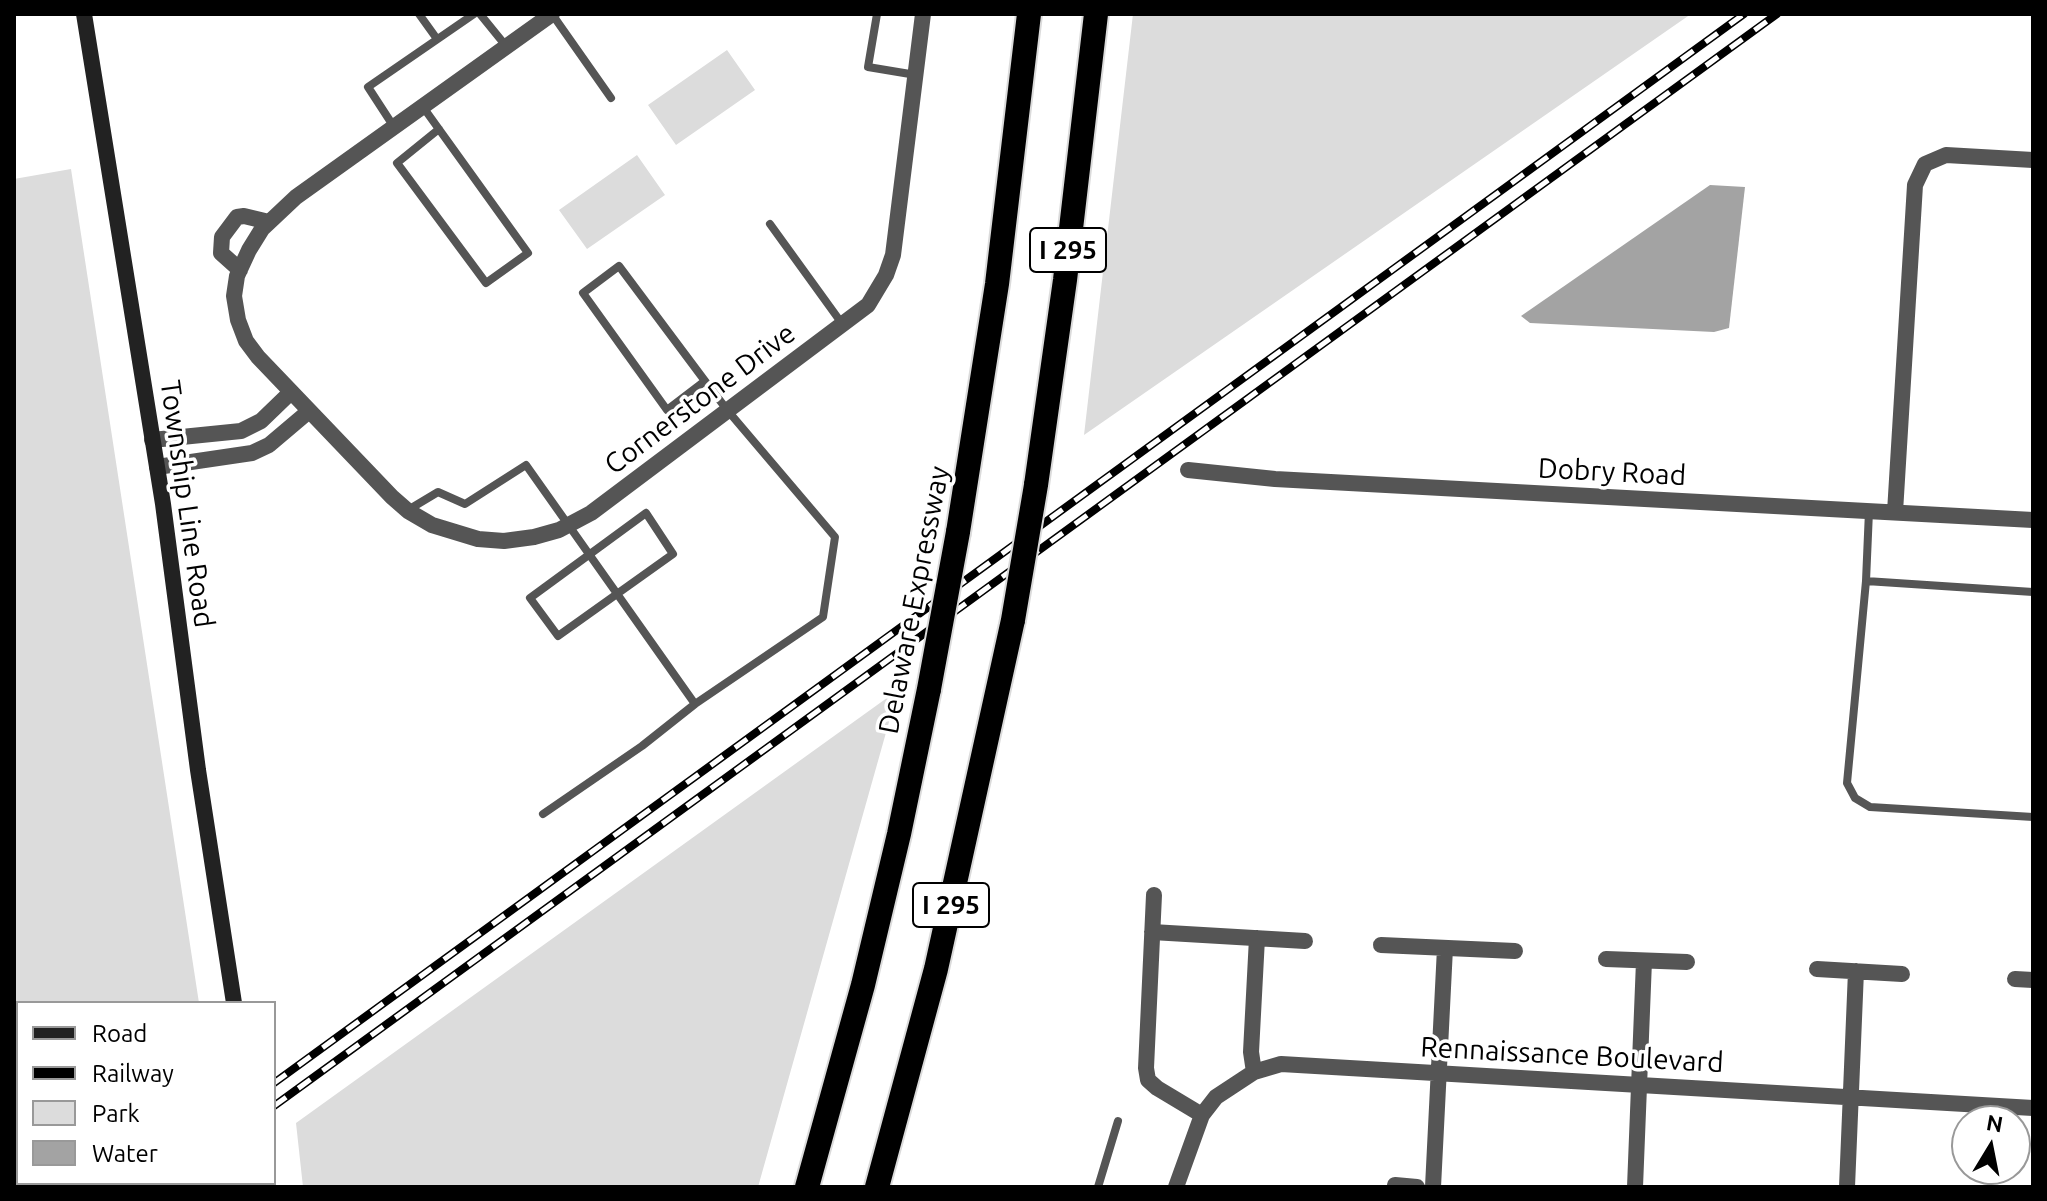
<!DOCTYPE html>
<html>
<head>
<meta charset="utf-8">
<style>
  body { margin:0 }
  #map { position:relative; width:2047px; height:1201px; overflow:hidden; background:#fff; font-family:Ubuntu,sans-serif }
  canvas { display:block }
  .frame { position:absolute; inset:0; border:16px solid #000; pointer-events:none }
  .legend { position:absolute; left:16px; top:1001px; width:260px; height:184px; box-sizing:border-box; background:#fff; border:2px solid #999; margin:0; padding:10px 14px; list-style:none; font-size:24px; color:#000 }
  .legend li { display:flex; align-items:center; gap:16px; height:40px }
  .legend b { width:40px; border:2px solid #999 }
  .north { position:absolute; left:1951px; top:1105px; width:80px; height:80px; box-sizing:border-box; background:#fff; border:2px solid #999; border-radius:50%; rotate:10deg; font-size:22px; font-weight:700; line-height:32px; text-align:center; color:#000 }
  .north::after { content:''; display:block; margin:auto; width:28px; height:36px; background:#000; clip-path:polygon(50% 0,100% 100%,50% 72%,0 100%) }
</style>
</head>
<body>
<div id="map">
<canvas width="2047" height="1201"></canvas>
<div class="frame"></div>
<ul class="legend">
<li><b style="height:10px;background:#222"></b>Road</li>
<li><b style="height:10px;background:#000"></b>Railway</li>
<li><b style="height:22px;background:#dcdcdc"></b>Park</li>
<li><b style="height:22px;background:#a3a3a3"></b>Water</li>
</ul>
<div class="north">N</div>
</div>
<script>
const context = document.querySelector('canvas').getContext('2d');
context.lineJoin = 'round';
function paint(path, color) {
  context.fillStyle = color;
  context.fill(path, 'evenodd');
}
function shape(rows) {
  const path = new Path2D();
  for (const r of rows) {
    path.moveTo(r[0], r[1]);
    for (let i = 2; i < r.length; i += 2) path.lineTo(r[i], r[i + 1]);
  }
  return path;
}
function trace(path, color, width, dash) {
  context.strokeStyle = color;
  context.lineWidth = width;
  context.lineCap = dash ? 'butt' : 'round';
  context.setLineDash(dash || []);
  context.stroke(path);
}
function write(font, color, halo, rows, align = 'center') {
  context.font = font + ' Ubuntu,sans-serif';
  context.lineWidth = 7;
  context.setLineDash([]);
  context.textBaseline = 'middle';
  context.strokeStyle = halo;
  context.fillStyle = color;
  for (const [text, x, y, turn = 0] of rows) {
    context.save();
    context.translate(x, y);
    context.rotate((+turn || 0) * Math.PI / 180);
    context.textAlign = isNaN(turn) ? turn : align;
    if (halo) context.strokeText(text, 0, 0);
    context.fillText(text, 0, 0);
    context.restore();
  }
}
paint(shape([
  [1133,14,1691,14,1084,435],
  [727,50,755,90,676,145,648,105],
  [637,155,665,195,587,249,559,210],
  [71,169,199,1003,18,1003,18,1179,14,1182,14,179],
  [898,690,758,1187,303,1187,296,1123]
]), '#dcdcdc');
paint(shape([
  [1710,185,1745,187,1729,328,1714,332,1530,323,1521,316]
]), '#a3a3a3');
const highway = shape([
  [1036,485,1065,280,1096,14],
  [958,532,997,284,1029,14],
  [807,1187,863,985,899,834,929,689],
  [877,1187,936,969,1013,620]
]);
trace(highway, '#dbdbdb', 28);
trace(shape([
  [419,14,437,39],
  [480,14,506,46],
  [552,14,611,98],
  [877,14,868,67,916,75],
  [423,107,528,253,486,283,397,163,439,129],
  [394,127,368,87,474,14],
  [770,224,843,325],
  [408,510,438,492,465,504,526,465,695,704,823,617,835,537,728,411,705,381,619,266,583,293,667,410,705,381],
  [1869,511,1866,581,2033,592],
  [646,513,673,554,558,636,530,598,646,513],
  [1866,581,1847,783,1855,798,1870,807,2033,817],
  [543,814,642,746,695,704],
  [1098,1187,1118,1121]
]), '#555', 8);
trace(shape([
  [552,14,296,197,262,229,249,250,237,276,234,296,238,320,246,341,258,357,392,497,408,511,432,525,478,539,504,541,534,537,559,530,591,513,868,305,886,275,893,255,923,14],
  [240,270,221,253,222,237,237,217,244,216,269,222],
  [152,440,241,431,261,421,290,393],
  [157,467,252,453,269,445,308,412],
  [1188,470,1275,479,2033,520],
  [1895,512,1915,185,1925,164,1946,155,2033,160],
  [1154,895,1146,1068,1148,1080,1157,1088,1202,1115],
  [1152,932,1305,941],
  [1381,945,1515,951],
  [1606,959,1687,962],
  [1817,969,1902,974],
  [2015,979,2033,980],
  [1254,1072,1251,1052,1257,938],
  [1395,1185,1417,1187],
  [1176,1187,1202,1115,1216,1097,1254,1072,1281,1064,2033,1108],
  [1433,1187,1445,948],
  [1635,1187,1644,961],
  [1847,1187,1856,971]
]), '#555', 16);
trace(shape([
  [84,14,163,504,198,770,234,1003],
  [260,1183,261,1187],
  [70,1187,75,1183]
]), '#222', 16);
trace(highway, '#000', 24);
const rail = shape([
  [274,1083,1744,14],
  [274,1106,1777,14],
  [130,1187,136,1183],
  [148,1187,154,1183]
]);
trace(rail, '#000', 8);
trace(rail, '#fff', 5, [15]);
const highwayBridge = shape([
  [1013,620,1036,485],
  [929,689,958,532]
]);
trace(highwayBridge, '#dbdbdb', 28, []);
trace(highwayBridge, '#000', 24);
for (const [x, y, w] of [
  [1068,250,76],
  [951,905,76]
]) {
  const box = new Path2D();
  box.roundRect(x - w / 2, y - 22, w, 44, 6);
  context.fillStyle = '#fff';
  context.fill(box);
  trace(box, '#000', 2);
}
write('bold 26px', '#000', null, [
  ["I 295",1068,250],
  ["I 295",951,905]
]);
write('28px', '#000', '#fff', [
  ["Cornerstone Drive",700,399,-37],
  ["Dobry Road",1612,472,3],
  ["Township Line Road",187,504,82],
  ["Delaware Expressway",914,600,-79],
  ["Rennaissance Boulevard",1572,1055,3]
]);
</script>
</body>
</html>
